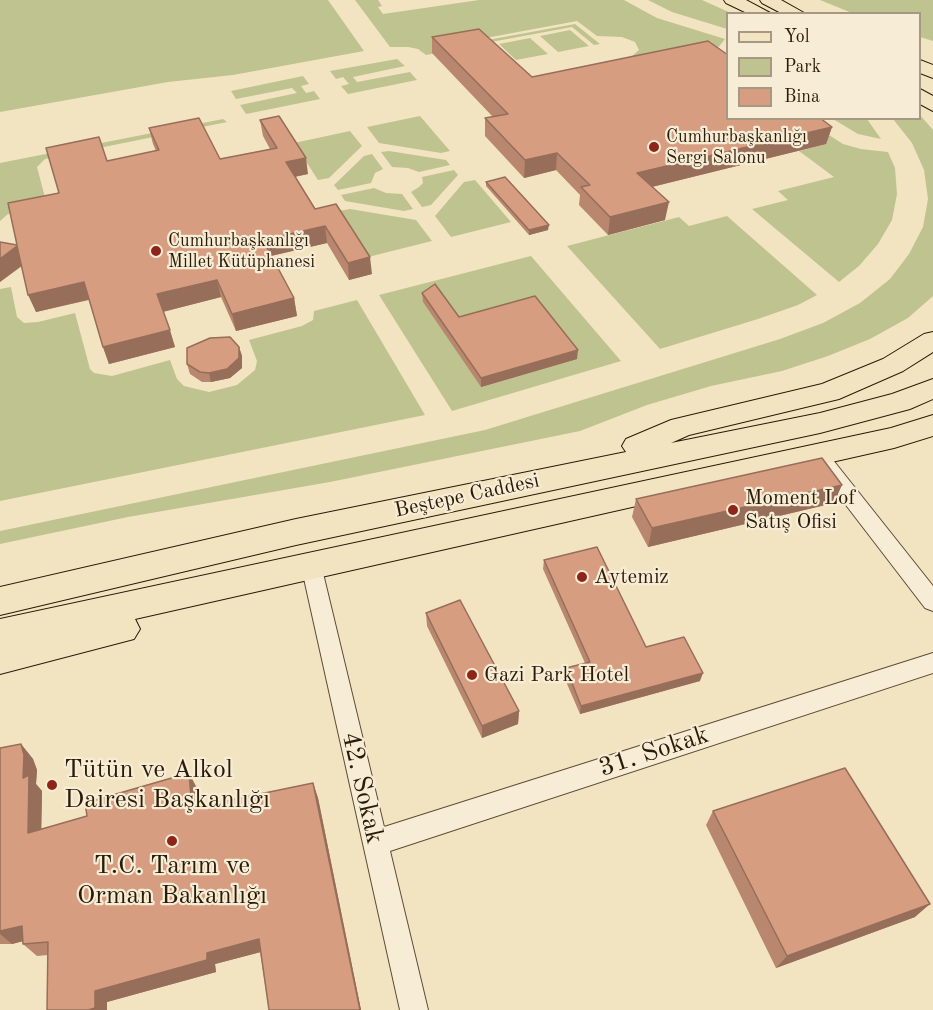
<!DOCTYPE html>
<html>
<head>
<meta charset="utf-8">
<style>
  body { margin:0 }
  #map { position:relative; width:933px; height:1010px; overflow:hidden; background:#f3e4c1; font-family:"Old Standard TT",serif }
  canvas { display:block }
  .legend { position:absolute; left:726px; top:12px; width:195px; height:108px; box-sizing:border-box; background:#f7edd7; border:2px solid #a59983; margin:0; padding:8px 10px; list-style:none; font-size:18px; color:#291b05 }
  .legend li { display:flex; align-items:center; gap:12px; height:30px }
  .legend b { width:30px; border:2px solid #a59983 }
</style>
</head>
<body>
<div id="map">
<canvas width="933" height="1010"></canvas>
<ul class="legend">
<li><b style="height:8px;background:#f3e4c1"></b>Yol</li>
<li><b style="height:16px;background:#bfc390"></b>Park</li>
<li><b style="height:16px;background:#d69d80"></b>Bina</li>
</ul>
</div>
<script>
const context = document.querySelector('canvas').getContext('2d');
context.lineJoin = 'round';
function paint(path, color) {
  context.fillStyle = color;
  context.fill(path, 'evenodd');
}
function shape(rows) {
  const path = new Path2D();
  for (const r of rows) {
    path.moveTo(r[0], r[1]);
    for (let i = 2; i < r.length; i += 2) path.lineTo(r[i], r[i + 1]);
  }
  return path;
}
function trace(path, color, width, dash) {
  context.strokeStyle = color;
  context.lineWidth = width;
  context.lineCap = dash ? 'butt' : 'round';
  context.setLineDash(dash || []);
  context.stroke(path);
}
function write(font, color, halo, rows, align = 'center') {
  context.font = font + ' "Old Standard TT",serif';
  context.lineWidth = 4.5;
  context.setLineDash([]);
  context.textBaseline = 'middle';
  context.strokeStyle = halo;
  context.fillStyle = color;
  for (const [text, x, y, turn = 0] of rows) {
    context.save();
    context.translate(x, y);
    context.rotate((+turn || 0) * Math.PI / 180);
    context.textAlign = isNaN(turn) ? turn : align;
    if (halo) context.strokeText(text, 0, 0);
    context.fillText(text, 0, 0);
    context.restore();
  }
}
paint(shape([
  [0,0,328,0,364,51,233,75,168,82,0,112],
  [355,0,378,0,382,6,378,7,383,14,479,0,624,0,657,18,725,39,717,49,625,58,632,56,639,50,635,42,622,37,597,36,577,21,475,40,479,45,426,55,418,49,408,47,390,47],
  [648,0,702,0,731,13,728,14,727,29,672,12],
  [820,0,933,0,933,41,920,37,920,14,852,13],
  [575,24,600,44,594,45,572,27,491,42,482,41],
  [570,30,589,46,558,52,540,36],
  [530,38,548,54,516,60,499,44],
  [397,59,405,66,353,77,357,82,410,72,417,80,348,94,341,86,349,84,343,77,336,79,330,71],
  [303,76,309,84,301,86,306,93,314,91,320,99,246,114,240,105,297,93,292,88,236,99,231,91],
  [920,115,933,130,933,296,908,318,870,339,828,356,782,371,711,386,647,405,580,431,330,482,128,517,0,544,0,531,485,430,780,339,823,323,860,303,890,279,909,254,923,227,928,199,924,170,912,143,893,119,920,118],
  [420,116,450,151,441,153,379,143,367,127],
  [223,119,227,122,45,159,37,167,47,205,8,214,0,221,0,163],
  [833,119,867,119,881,139,858,134],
  [810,123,843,144,861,149,888,152,895,168,897,194,892,220,878,244,859,266,839,282,752,209,788,200,778,191,834,177,799,151,826,144],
  [350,131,362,146,329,178,318,180,294,143],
  [389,151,446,160,450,165,419,172,408,168,392,167,381,152],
  [372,154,383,169,375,173,371,183,338,190,334,185,364,156],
  [454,170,458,175,431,205,422,207,411,192,419,187,423,183,422,177],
  [475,180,511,222,451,237,435,216,464,182],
  [374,188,386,193,402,194,413,209,404,211,345,201,341,195],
  [350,209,416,220,432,241,368,257,338,211],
  [727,216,817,295,798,305,758,319,660,349,567,246,679,217,689,226],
  [531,256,621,361,452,411,379,295],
  [11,287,17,317,24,323,38,322,75,313,90,369,94,373,112,376,170,360,177,379,184,386,209,392,237,385,255,370,257,361,249,340,302,326,313,320,314,311,357,300,425,415,0,501,0,289]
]), '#bfc390');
const street = shape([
  [826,458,833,460,933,586,933,611,925,608,819,470,817,465,819,460,826,458],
  [311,557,318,559,321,565,384,827,933,653,933,673,390,851,428,1010,400,1010,301,565,304,559,311,557]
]);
const primary = shape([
  [724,0,746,0,772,14,749,14,726,3,724,0],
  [760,0,781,0,806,14,783,14,762,3,760,0],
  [920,60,933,65,933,78,920,73,920,60],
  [920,89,933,96,933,111,920,104,920,89],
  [933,332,933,352,903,371,839,399,689,435,671,443,820,413,892,394,933,379,933,399,910,409,820,433,296,545,0,615,0,587,296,519,626,452,622,446,626,439,671,420,822,384,883,359,924,334,933,332],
  [933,415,933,436,894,448,135,619,140,629,134,639,0,674,0,619,891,428,933,415]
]);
trace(street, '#5c4d34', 2);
trace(primary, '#291b05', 2);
paint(street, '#f7edd7');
paint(primary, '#f3e4c1');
paint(shape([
  [432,37,532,77,832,127,826,144,652,187,665,220,608,235,579,205,580,195,556,170,524,178,485,136,485,118,493,117,432,53],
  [260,120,308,174,295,177,315,209,372,274,349,280,327,243,271,256,294,298,297,316,236,331,221,297,163,312,175,347,109,364,103,347,89,300,36,312,22,266,0,282,0,242,17,245,59,193,107,161,156,151,153,144,149,128,220,159,270,149,263,136],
  [486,182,548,230,529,235,486,186],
  [422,293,459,317,577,359,481,387,423,302],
  [239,347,242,356,242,368,230,378,211,382,202,382,190,374,187,364],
  [636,499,834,503,648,547,632,517],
  [544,560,646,647,700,681,580,714,564,677,566,668,585,663,543,569],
  [426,613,519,711,518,724,482,738,427,626],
  [21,744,33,759,37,770,36,784,42,791,41,830,197,788,198,807,313,783,318,798,361,1010,269,1010,260,952,215,964,216,972,107,1002,48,955,37,956,23,944,22,941,12,944,0,944,0,748],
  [713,811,915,917,776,968,706,825]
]), '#b8876e');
paint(shape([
  [832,127,826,144,635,191,637,173],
  [557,153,556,170,524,178,525,160],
  [306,158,308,174,288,178,286,162],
  [669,202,665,220,608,235,610,217],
  [549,225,548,230,529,235,529,230],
  [325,226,327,243,266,257,263,240],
  [17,246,25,263,0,282,0,259],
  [370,257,372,274,349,280,348,263],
  [217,280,221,297,162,312,157,294],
  [84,282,91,299,36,312,28,295],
  [294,298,297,316,236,331,232,314],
  [170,330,175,347,109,364,103,347],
  [239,347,242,356,242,368,230,378,211,382,209,373],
  [578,350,577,359,481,387,481,378],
  [842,485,834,503,648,547,652,528],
  [703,673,700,681,580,714,581,706],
  [519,711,518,724,482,738,482,726],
  [21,744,33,759,37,770,36,784,42,791,41,847,28,833],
  [189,773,197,788,200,823,192,808],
  [313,783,318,798,361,1010,360,1010],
  [930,904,915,917,776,968,787,956],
  [22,926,36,938,12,944,0,934,0,931],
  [259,939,265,951,215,964,216,972,107,1002,107,1010,88,1010,95,991,207,953]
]), '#966e5a');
const building = shape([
  [479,29,532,77,708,41,728,55,728,118,820,118,832,127,637,173,669,202,610,217,581,187,590,185,557,153,525,160,485,118,508,114,432,37,479,29],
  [279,116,306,158,286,162,315,209,336,204,370,257,348,263,325,226,263,240,294,298,232,314,217,280,157,294,170,330,103,347,84,282,28,295,17,246,0,259,0,242,17,245,8,203,59,193,46,148,99,137,107,161,159,150,149,128,199,118,220,159,277,148,260,120,279,116],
  [505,177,549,225,529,230,486,182,505,177],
  [435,284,459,317,535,296,578,350,481,378,422,293,435,284],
  [230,337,239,347,239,358,227,369,209,373,200,372,187,364,187,348,210,338,230,337],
  [822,458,842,485,652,528,636,499,822,458],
  [597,547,646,647,684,637,703,673,581,706,566,668,590,662,544,560,597,547],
  [460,600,519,711,482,726,426,613,460,600],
  [21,744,24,755,23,778,29,775,28,833,87,816,85,803,189,773,192,808,313,783,360,1010,269,1010,259,939,207,953,207,960,95,991,95,1008,88,1010,47,1010,48,942,23,944,22,926,0,931,0,748,21,744],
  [845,768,930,904,787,956,713,811,845,768]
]);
paint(building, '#d69d80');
trace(building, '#966e5a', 1.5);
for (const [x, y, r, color] of [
  [654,147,6,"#8f2418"],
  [156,251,6,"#8f2418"],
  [733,510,6,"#8f2418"],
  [582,577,6,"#8f2418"],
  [472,675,6,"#8f2418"],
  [52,785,6,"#8f2418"],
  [172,841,6,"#8f2418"]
]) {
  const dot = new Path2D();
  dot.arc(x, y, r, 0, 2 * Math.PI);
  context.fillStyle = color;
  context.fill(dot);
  trace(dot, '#f7edd7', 2);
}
write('18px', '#291b05', '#f7edd7', [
  ["Cumhurbaşkanlığı",666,137],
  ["Sergi Salonu",666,158],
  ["Cumhurbaşkanlığı",168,241],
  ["Millet Kütüphanesi",168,262]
], 'left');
write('21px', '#291b05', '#f7edd7', [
  ["Beştepe Caddesi",467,496,-12]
]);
write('21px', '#291b05', '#f7edd7', [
  ["Moment Lof",745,498],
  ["Satış Ofisi",745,522],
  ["Aytemiz",594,577],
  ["Gazi Park Hotel",484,675]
], 'left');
write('26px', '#291b05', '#f7edd7', [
  ["31. Sokak",654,752,-18],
  ["42. Sokak",362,788,77]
]);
write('26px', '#291b05', '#f7edd7', [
  ["Tütün ve Alkol",64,770],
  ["Dairesi Başkanlığı",64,800],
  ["T.C. Tarım ve",172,866,"center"],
  ["Orman Bakanlığı",172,896,"center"]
], 'left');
</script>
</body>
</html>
